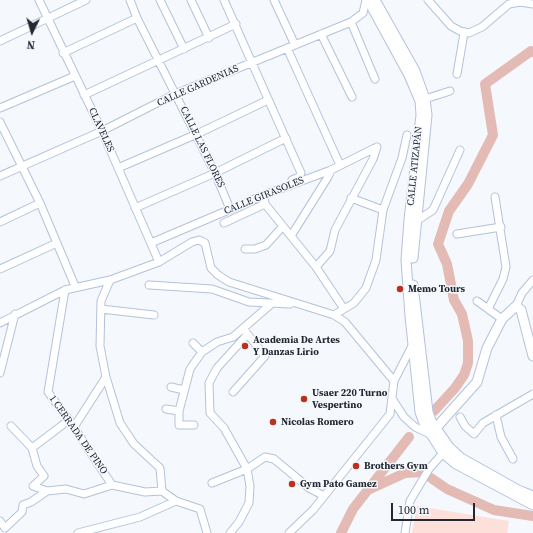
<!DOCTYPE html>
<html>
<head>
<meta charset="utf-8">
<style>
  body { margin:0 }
  #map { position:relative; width:533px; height:533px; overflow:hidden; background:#f5f8fd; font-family:"Source Serif 4",serif }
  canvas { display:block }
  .north { position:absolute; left:12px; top:12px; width:40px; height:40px; -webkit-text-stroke:3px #f5f8fd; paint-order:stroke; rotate:185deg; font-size:11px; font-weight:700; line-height:16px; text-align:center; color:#232933 }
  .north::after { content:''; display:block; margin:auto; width:14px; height:18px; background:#232933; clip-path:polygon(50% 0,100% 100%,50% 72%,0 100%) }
  .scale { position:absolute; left:391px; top:503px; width:84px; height:18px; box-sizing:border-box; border:2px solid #232933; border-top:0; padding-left:5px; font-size:12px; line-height:14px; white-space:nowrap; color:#232933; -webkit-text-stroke:3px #f5f8fd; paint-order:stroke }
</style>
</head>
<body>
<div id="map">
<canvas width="533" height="533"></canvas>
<div class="north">N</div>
<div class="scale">100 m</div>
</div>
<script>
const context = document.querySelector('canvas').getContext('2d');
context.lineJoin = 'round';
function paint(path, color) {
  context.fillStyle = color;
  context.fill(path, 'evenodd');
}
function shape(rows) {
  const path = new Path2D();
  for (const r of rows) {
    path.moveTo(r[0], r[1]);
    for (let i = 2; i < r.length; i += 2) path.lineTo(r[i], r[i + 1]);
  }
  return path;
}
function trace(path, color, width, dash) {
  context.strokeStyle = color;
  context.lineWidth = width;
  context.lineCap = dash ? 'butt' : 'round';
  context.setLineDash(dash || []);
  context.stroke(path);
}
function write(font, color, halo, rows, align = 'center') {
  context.font = font + ' "Source Serif 4",serif';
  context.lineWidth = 3;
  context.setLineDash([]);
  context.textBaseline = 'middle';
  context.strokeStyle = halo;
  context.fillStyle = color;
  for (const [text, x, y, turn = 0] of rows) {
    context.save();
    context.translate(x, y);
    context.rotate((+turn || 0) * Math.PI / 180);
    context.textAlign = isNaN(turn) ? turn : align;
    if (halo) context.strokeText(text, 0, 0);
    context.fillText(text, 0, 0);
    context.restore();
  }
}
paint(shape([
  [417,506,509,521,507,533,412,533]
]), '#fde0da');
trace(shape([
  [434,411,455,388,464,375,468,363,468,341,462,314,454,300,447,264,438,244,449,211,468,184,493,135,485,84,531,51,533,52],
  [431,478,447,489,494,510,533,516],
  [370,489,405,473,422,472],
  [341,533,353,509,409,437]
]), '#e3bbb4', 10);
const minor = shape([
  [39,0,102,131,159,262],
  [130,0,137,18,215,173,230,209],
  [160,0,184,49],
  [191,0,209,38],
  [224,0,301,173,299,177,292,180],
  [274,0,295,45],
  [428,0,451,26,460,31,469,33,482,27,509,4,520,2,533,4],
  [351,22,375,79],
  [321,34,352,97],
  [0,41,86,0],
  [287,48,340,165],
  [63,53,137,18],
  [457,74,464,33],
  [84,95,236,24],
  [425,99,450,91],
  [0,108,75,76],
  [0,122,40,203,75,286],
  [118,168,197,134,268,100],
  [0,176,102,131,175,94,351,22,363,13,366,0],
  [264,195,265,204,316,267,344,309],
  [351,198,383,210],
  [135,208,215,173,286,138],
  [0,222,40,203],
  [415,222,433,210,460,150],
  [224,223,265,204],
  [457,234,501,227],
  [291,236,328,177,331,170],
  [151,243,264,195,331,170,377,147],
  [245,249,255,249,266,245,283,226],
  [316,267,330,251,335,230,373,159,377,147],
  [0,269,57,243],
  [110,280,101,301,100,346,106,377,120,423,134,444,160,468,162,491,176,501,200,509,207,533],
  [149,285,212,289,249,302,290,304],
  [65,290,48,392,69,420,112,485],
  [477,301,502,319],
  [516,306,522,293,533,280],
  [101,309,154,315],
  [488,309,503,279,506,267,495,197],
  [334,315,354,303,366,288,376,260,383,210,402,158,407,135],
  [0,323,65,290,110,280,159,262,192,242,199,240,205,243,211,268,218,275,229,282,334,315,345,322,394,381],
  [193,343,202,352],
  [0,373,15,314],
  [394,381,413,344],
  [171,387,184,390],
  [233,392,265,356,245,331],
  [393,400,404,417,415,427,430,434],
  [166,409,179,411],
  [496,415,501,437,513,459],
  [460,417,465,426,474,434,483,423,533,394],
  [194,425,179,425,179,411,190,369,202,352,217,342,233,337,270,305],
  [11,426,32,448,37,466,44,476,33,486,47,491,66,489,84,494,112,485,145,492,162,491],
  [74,427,106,377],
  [32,448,69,420],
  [212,483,247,469,265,457,274,459,309,488,324,496],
  [0,521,5,528,22,512,23,505,31,502,47,491],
  [78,533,140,517,176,501],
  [230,533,239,522,249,503,250,486,247,469,233,444,224,428,210,413,209,383,217,368,247,335],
  [289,533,313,510,390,414,394,381],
  [405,533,410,501,429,469,443,453]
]);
const major = shape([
  [368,0,409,75,420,101,421,115,409,220,406,260,410,316,420,412,424,423,443,453,456,464,533,505],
  [375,0,415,71,425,99,427,115,413,258],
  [413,285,428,412,431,421,449,447,461,458,518,490,533,496],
  [435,429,477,382,487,348,502,319,516,306,521,310,533,356]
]);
trace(minor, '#b3c2dc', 9);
trace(major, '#b3c2dc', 11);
trace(minor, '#fff', 7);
trace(major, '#fff', 9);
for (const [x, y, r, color] of [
  [400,289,4,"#bc301e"],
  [245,346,4,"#bc301e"],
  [304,399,4,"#bc301e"],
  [273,422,4,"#bc301e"],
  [356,466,4,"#bc301e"],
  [292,484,4,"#bc301e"]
]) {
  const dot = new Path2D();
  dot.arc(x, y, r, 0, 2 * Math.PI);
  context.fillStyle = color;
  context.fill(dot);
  trace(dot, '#f5f8fd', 1.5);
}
write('10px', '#232933', '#f5f8fd', [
  ["CALLE GARDENIAS",198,86,-24],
  ["CLAVELES",101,130,65],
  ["CALLE LAS FLORES",202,147,64],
  ["CALLE ATIZAPÁN",415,166,-84],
  ["CALLE GIRASOLES",264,196,-22],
  ["1 CERRADA DE PINO",78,435,55]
]);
write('bold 10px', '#232933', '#f5f8fd', [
  ["Memo Tours",408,289],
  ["Academia De Artes",253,340],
  ["Y Danzas Lirio",253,352],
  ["Usaer 220 Turno",312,393],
  ["Vespertino",312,405],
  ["Nicolas Romero",281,422],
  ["Brothers Gym",364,466],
  ["Gym Pato Gamez",300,484]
], 'left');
</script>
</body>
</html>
